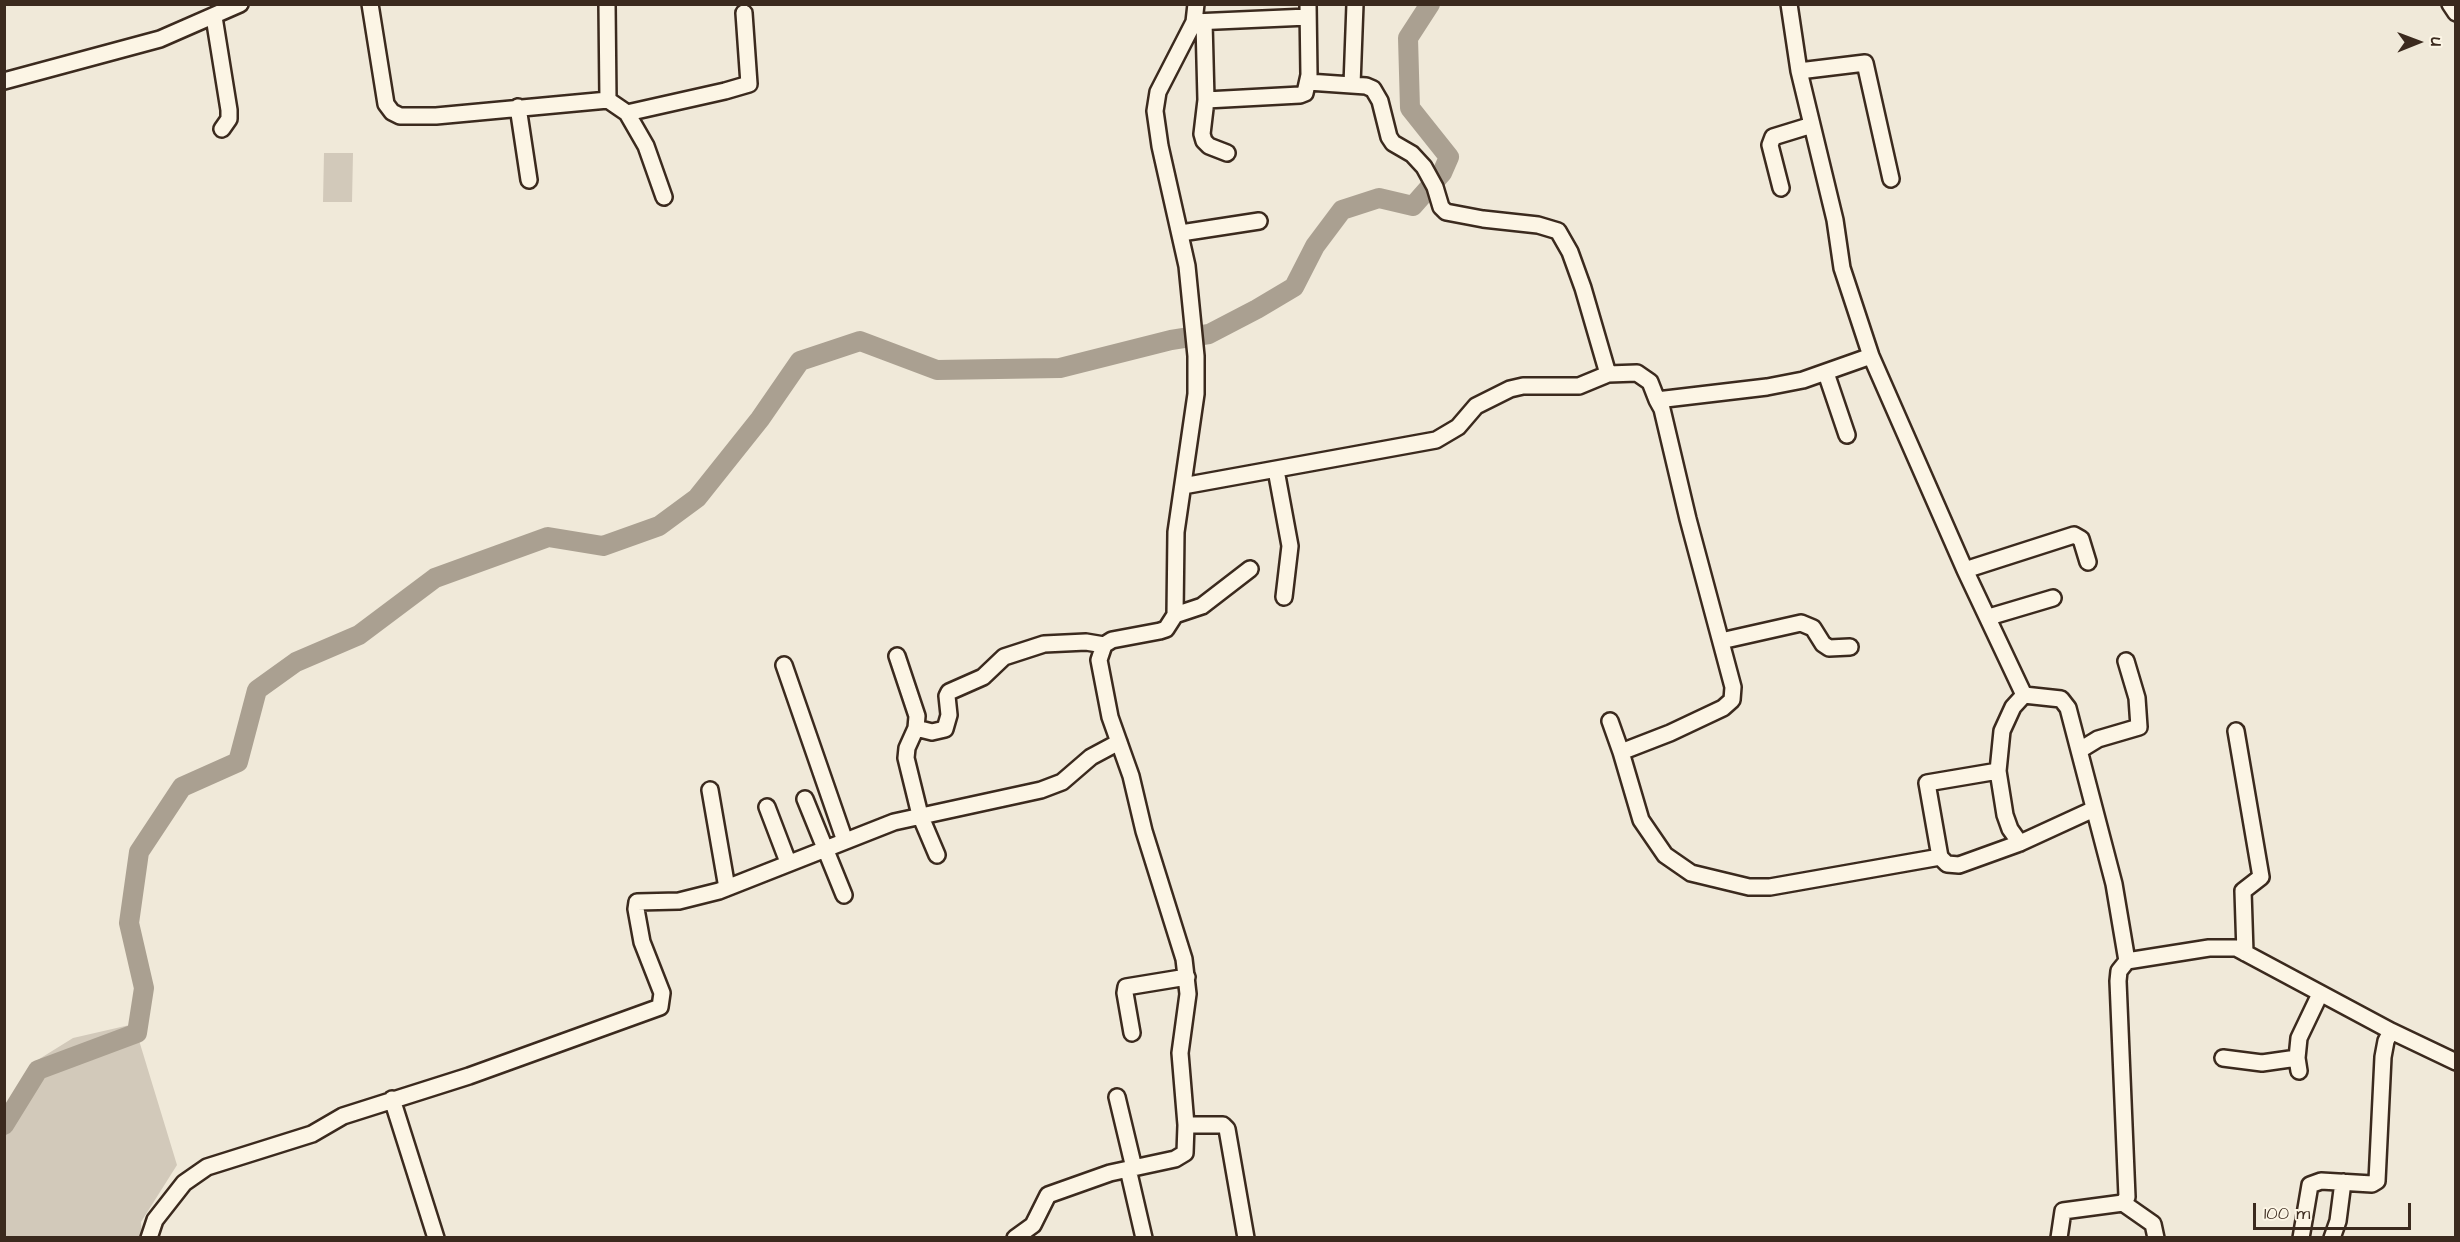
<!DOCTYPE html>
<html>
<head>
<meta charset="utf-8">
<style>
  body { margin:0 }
  #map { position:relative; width:2460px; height:1242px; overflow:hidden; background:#f0e9d9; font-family:"Architects Daughter",sans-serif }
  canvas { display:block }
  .frame { position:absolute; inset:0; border:6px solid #3b2a1e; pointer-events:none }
  .north { position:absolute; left:2388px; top:12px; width:60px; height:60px; -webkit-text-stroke:4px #fcf5e5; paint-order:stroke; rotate:89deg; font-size:16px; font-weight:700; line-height:24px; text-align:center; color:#3b2a1e }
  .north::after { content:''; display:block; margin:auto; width:21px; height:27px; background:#3b2a1e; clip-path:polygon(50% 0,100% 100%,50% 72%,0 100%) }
  .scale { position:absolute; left:2253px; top:1203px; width:158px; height:27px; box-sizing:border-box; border:3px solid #3b2a1e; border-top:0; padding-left:8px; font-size:18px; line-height:21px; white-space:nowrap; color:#3b2a1e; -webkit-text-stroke:4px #fcf5e5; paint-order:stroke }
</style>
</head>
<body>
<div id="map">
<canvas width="2460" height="1242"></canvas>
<div class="frame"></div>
<div class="north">U</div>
<div class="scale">100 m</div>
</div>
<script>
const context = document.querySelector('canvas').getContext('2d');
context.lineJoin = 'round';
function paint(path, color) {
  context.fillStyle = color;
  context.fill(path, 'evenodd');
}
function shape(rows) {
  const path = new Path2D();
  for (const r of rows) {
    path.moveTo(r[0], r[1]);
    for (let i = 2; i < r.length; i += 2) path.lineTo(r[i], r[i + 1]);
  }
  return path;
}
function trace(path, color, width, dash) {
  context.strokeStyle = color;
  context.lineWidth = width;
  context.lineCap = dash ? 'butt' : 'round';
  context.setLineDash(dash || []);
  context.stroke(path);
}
paint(shape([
  [324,153,353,153,352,202,323,202],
  [134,1024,177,1165,141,1222,142,1237,5,1238,5,1133,36,1061,73,1038]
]), '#d2c9ba');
trace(shape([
  [4,1125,38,1070,137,1033,144,988,129,923,139,852,182,787,238,762,257,690,296,662,359,635,435,578,548,537,603,546,659,526,697,498,760,419,800,361,860,341,937,370,1060,368,1171,340,1209,334,1257,309,1294,287,1315,246,1342,210,1379,198,1413,206,1442,173,1449,157,1410,108,1408,38,1430,4]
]), '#aaa091', 20);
const minor = shape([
  [370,4,386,104,392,112,400,116,436,116,608,100,627,113,725,91,749,84,744,13],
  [607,4,608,100],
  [1789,4,1799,71,1835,220,1842,268,1871,356,1965,570,2024,695,2061,699,2068,708,2114,884,2127,961,2119,971,2118,981,2127,1197,2123,1203,2063,1211,2059,1238],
  [2450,4,2456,13],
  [214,17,229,110,229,119,222,129],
  [1194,22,1308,17],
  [1204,22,1206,100],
  [1799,71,1865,63,1891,179],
  [4,81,160,39,240,4],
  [1308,82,1366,86,1373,89,1380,101,1389,137,1393,143,1412,154,1424,167,1435,187,1441,207,1446,212,1483,219,1538,225,1558,231,1570,252,1583,288,1608,374],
  [1352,85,1355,4],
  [518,107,529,180],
  [627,113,646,146,664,197],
  [1227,153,1209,146,1204,141,1202,134,1206,100,1300,95,1305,93,1309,75,1308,4],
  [1781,188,1770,145,1773,137,1812,125],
  [1181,233,1259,221],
  [1826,373,1847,435],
  [1657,400,1662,409,1688,519,1733,687,1732,700,1723,708,1670,733,1621,752,1641,820,1665,855,1691,873,1749,887,1770,887,1940,857],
  [1276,470,1290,546,1284,597],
  [1183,486,1436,440,1458,427,1476,406,1510,389,1523,386,1579,386,1608,374,1637,373,1650,382,1657,400,1767,387,1803,380,1871,356],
  [1965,570,2074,535,2081,539,2088,562],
  [1175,615,1202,606,1250,569],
  [1989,617,2053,598],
  [1721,641,1801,623,1813,628,1823,644,1829,648,1850,647],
  [897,656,917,716,916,728,907,748,906,758,920,815,937,855],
  [784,665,845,841],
  [1610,721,1621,752],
  [916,728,932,732,945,729,949,715,947,696,949,692,983,677,1004,657,1044,644,1086,642,1104,645],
  [2236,731,2261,877,2243,891,2245,953],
  [2080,750,2098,739,2139,727,2137,698,2126,661],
  [1998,771,1927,783,1940,857,1947,864,1959,865,2020,843,2094,809],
  [710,790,727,888],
  [805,799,844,895],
  [767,807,788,862],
  [2020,843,2010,829,2005,815,1998,771,2002,731,2013,707,2024,695],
  [2127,961,2209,948,2236,948,2391,1031],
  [1132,1033,1125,993,1126,987,1187,977],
  [2223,1058,2262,1063,2297,1058],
  [2299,1071,2297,1058,2299,1038,2320,994],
  [1117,1097,1134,1168],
  [392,1099,436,1238],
  [1186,1125,1223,1125,1227,1129,1246,1238],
  [1128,1169,1144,1238],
  [2123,1203,2153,1224,2156,1238],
  [149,1238,155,1220,184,1183,207,1167,312,1134,343,1116,469,1076,660,1007,662,993,642,942,636,909,637,902,679,901,719,891,894,822,1041,790,1062,782,1091,757,1119,742],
  [1015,1238,1033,1225,1048,1195,1110,1173,1175,1159,1185,1153,1186,1125,1180,1053,1188,994,1184,959,1144,831,1131,776,1110,717,1099,660,1104,645,1112,640,1160,631,1166,629,1175,615,1176,532,1196,394,1196,356,1187,266,1160,146,1155,111,1158,92,1194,22,1196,4],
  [2301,1238,2310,1185,2321,1181,2372,1184,2377,1181,2383,1057,2386,1041,2391,1031,2456,1062],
  [2332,1238,2338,1221,2343,1182]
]);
trace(minor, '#3b2a1e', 20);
trace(minor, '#fcf5e5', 15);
</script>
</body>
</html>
